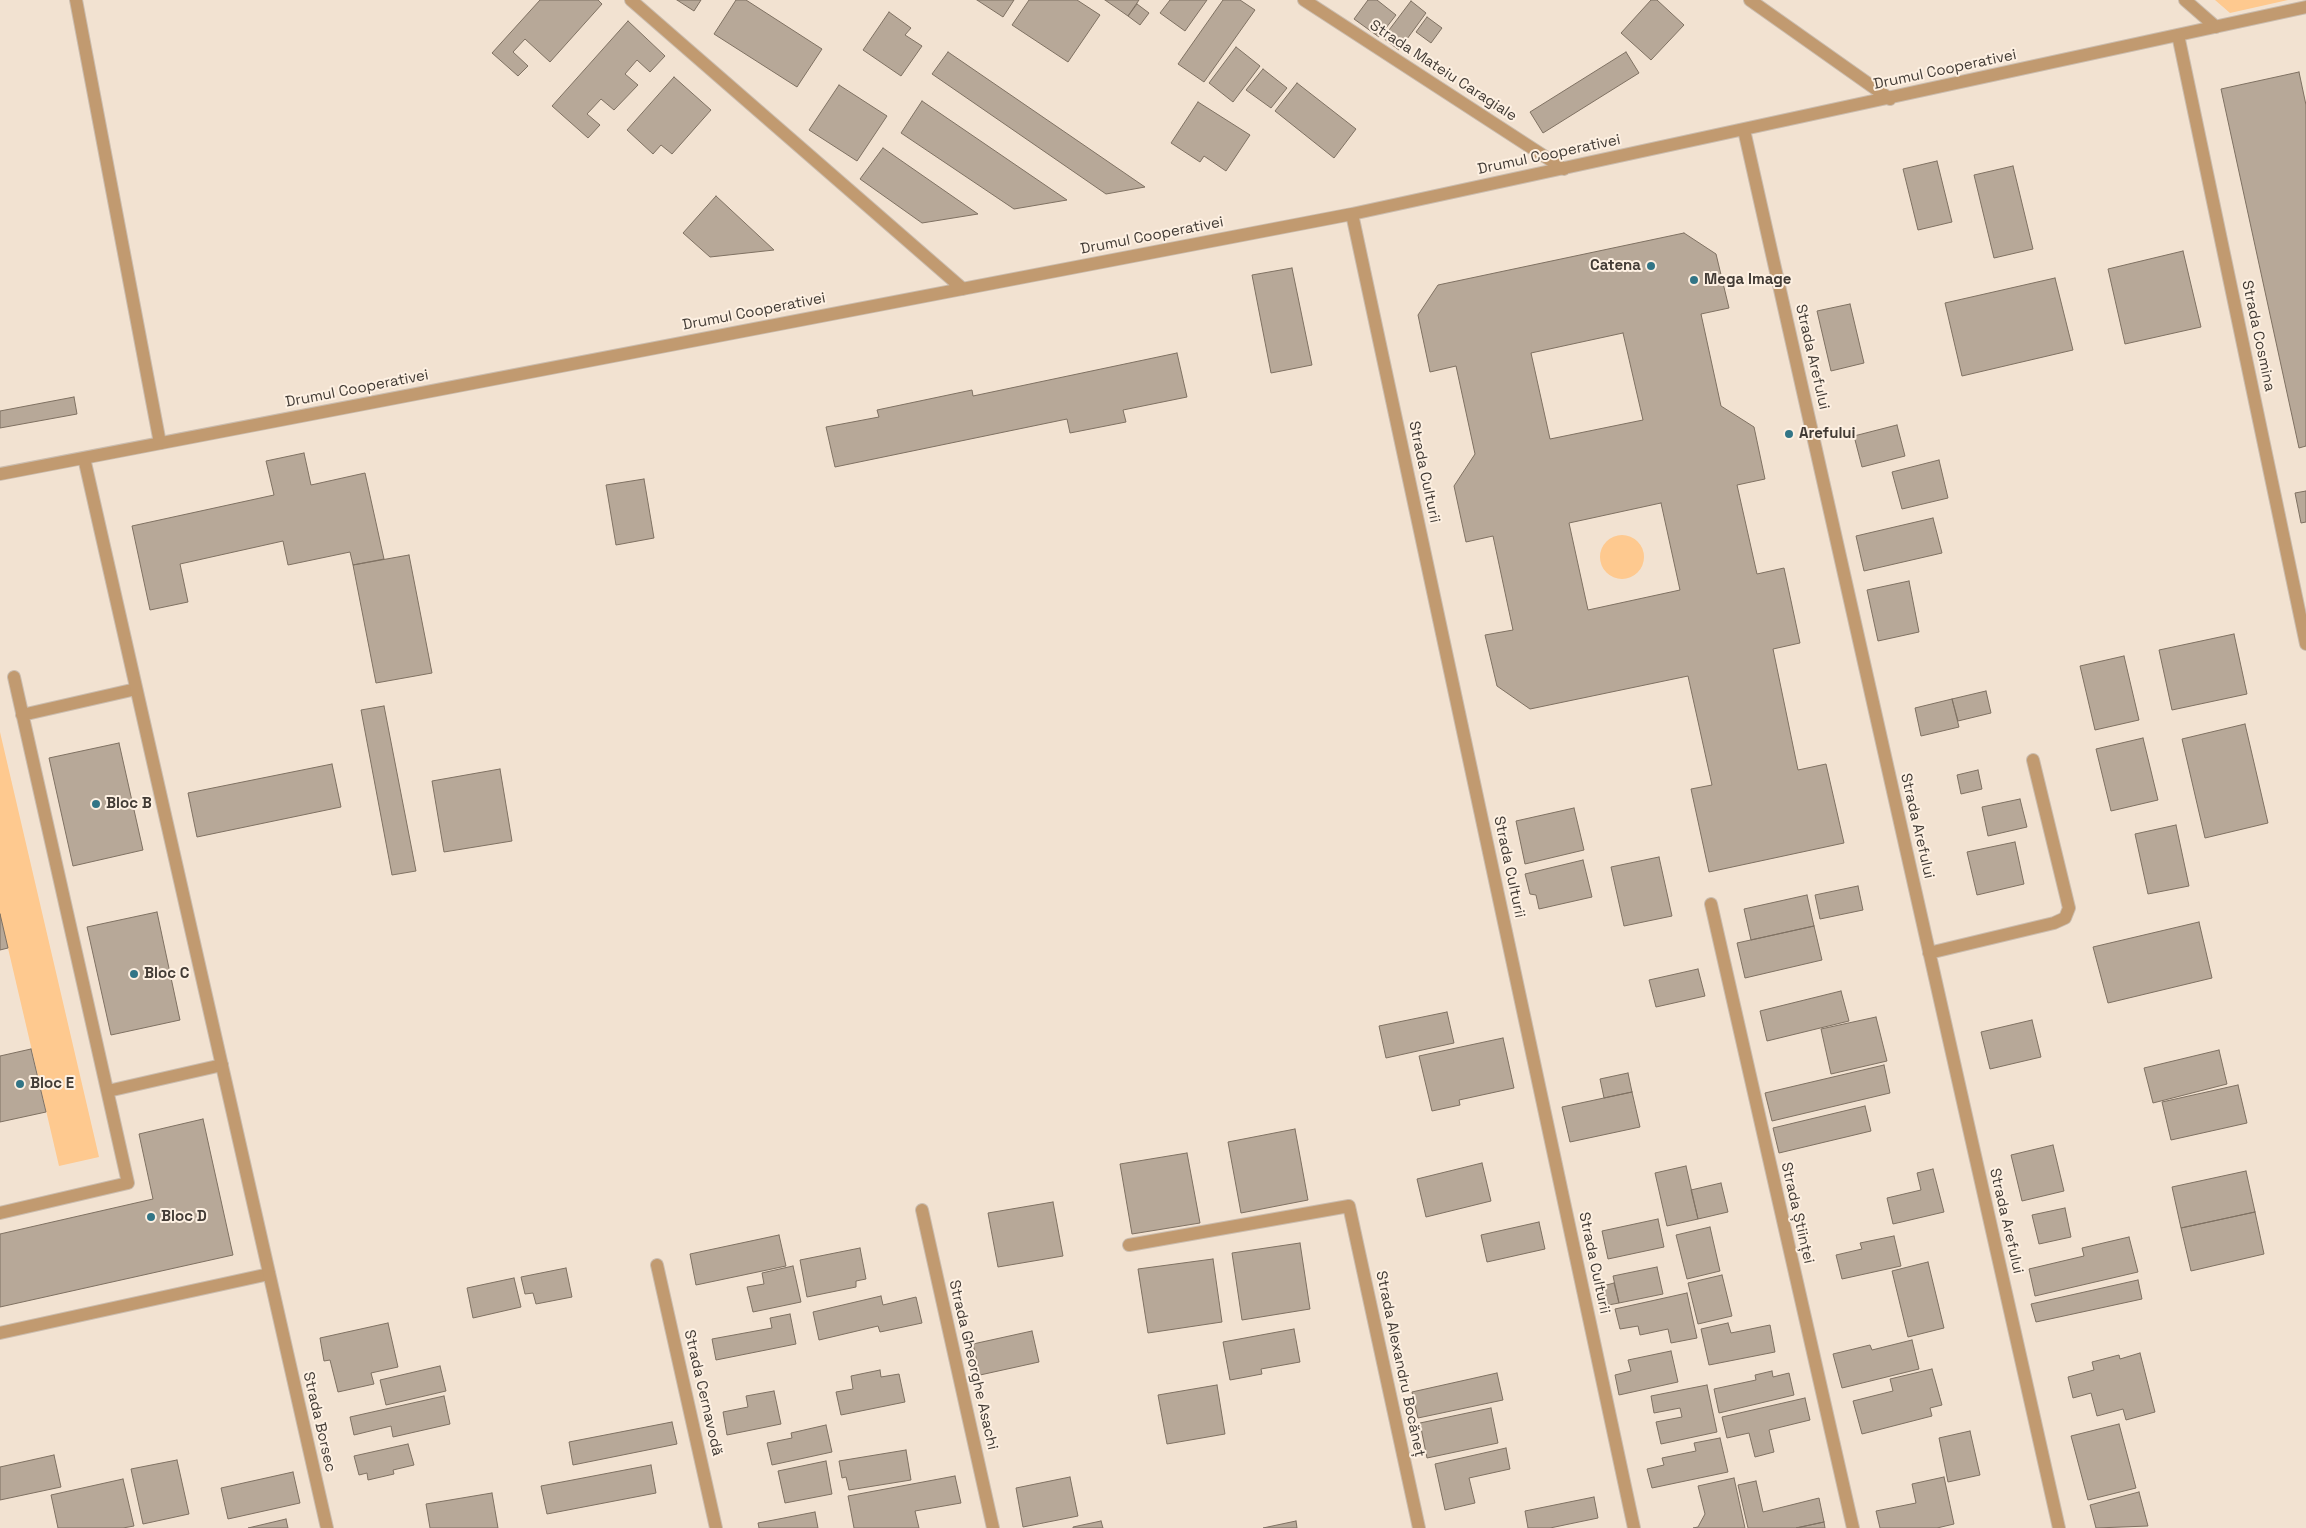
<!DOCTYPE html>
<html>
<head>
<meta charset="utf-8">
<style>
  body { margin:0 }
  canvas { display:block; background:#f2e2d1 }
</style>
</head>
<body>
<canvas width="2306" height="1528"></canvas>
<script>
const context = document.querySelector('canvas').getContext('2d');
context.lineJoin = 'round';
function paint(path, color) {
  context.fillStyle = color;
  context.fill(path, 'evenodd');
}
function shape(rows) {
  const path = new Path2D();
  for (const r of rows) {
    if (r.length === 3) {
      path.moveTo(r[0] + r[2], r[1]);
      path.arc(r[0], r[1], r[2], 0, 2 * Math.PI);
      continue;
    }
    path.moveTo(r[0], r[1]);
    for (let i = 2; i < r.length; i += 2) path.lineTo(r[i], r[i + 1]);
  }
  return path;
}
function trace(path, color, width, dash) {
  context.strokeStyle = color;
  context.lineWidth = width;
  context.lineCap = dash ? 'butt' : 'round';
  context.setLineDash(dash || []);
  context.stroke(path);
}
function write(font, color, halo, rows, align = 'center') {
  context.font = font + ' "Space Grotesk",sans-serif';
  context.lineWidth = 4;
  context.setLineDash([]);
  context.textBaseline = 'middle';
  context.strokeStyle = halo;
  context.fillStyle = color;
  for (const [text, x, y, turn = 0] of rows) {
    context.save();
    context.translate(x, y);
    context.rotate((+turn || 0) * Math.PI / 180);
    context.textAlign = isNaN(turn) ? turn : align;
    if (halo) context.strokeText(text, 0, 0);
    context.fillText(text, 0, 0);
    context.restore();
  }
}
paint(shape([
  [2215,0,2288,0,2230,13],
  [1622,557,22],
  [0,732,99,1157,59,1166,0,914]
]), '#fec98f');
const building = shape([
  [540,0,598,0,602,4,550,62,525,39,513,52,528,66,518,76,492,53,540,0],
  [677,0,701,0,694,11,677,0],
  [736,0,746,0,822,49,797,87,714,34,736,0],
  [977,0,1014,0,1003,17,977,0],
  [1029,0,1077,0,1100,15,1068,62,1012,25,1029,0],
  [1105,0,1139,0,1128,16,1105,0],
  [1170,0,1207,0,1185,31,1160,13,1170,0],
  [1223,0,1240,0,1255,10,1204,82,1178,64,1223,0],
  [1368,0,1377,0,1396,15,1379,37,1354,19,1368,0],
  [1651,0,1657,0,1684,25,1651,60,1621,33,1651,0],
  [1411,1,1426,13,1399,50,1383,38,1411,1],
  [1137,4,1149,13,1140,25,1128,16,1137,4],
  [889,12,911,28,905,35,922,46,901,76,863,50,889,12],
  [1427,17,1442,28,1431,43,1416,32,1427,17],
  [628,21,665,56,650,72,637,60,625,74,638,85,614,110,601,99,587,114,600,125,588,138,552,106,628,21],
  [1236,47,1260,66,1233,102,1209,83,1236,47],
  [948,52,1145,187,1106,194,932,74,948,52],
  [1626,52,1639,73,1543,133,1530,112,1626,52],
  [1263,69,1287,88,1271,108,1246,90,1263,69],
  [2299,72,2306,105,2306,446,2299,448,2221,89,2299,72],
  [674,77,711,110,672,154,661,145,653,154,627,130,674,77],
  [1297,83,1356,129,1334,158,1275,111,1297,83],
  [839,85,887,116,857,161,809,130,839,85],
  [922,101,1067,200,1014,209,901,133,922,101],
  [1198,102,1250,135,1226,171,1204,156,1200,162,1171,143,1198,102],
  [883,148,978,214,922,223,860,179,883,148],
  [1937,161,1952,222,1918,230,1903,169,1937,161],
  [2013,166,2033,249,1994,258,1974,175,2013,166],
  [716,196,774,250,710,257,683,233,716,196],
  [1684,233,1716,254,1729,308,1701,314,1721,406,1754,427,1765,479,1737,485,1757,574,1784,568,1800,643,1773,649,1798,770,1826,764,1844,843,1709,872,1691,789,1712,785,1688,676,1530,709,1497,686,1485,635,1513,630,1493,536,1466,542,1454,486,1475,454,1456,366,1430,372,1418,315,1438,285,1684,233],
  [1623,333,1643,420,1550,439,1531,353,1623,333],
  [1661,503,1680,590,1588,610,1569,523,1661,503],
  [2183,251,2201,327,2125,344,2108,269,2183,251],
  [1292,268,1312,365,1271,373,1252,275,1292,268],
  [2055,278,2073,350,1962,376,1945,303,2055,278],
  [1850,304,1864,363,1831,371,1817,311,1850,304],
  [1177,353,1187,397,1123,410,1126,422,1070,433,1067,419,835,467,826,427,879,417,877,410,972,390,973,396,1177,353],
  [74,397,77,414,0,428,0,411,74,397],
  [1897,425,1905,456,1862,467,1854,436,1897,425],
  [304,453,311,485,365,473,384,559,353,565,350,552,288,565,283,541,180,564,188,602,150,610,132,526,274,495,266,461,304,453],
  [1939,460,1948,498,1902,509,1892,472,1939,460],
  [644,479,654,538,616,545,606,485,644,479],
  [2306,491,2306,522,2301,523,2295,493,2306,491],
  [1933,518,1942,553,1864,571,1856,536,1933,518],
  [409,555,432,673,376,683,353,565,409,555],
  [1909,581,1919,632,1878,641,1867,590,1909,581],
  [2234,634,2247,694,2172,710,2159,650,2234,634],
  [2124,656,2139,720,2095,730,2080,666,2124,656],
  [1986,691,1991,713,1958,721,1952,699,1986,691],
  [1952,699,1959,727,1921,736,1915,708,1952,699],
  [384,706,416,871,392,875,361,710,384,706],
  [2245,724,2268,823,2205,838,2182,739,2245,724],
  [2143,738,2158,800,2111,811,2096,749,2143,738],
  [119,743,143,850,73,866,49,758,119,743],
  [332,764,341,807,197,837,188,793,332,764],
  [500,769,512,841,444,852,432,781,500,769],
  [1978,770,1982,789,1961,794,1957,775,1978,770],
  [2020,799,2027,827,1988,836,1982,807,2020,799],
  [1574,808,1584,850,1525,864,1516,821,1574,808],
  [2176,825,2189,886,2148,894,2135,834,2176,825],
  [2015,842,2024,884,1977,895,1967,852,2015,842],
  [1659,857,1672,916,1624,926,1611,867,1659,857],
  [1583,860,1592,897,1539,909,1536,895,1530,894,1525,874,1583,860],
  [1858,886,1863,910,1820,919,1815,895,1858,886],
  [1807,895,1814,926,1751,940,1744,909,1807,895],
  [157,912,180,1020,111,1035,87,927,157,912],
  [0,914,8,948,0,950,0,914],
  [2199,922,2212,978,2108,1003,2093,947,2199,922],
  [1814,926,1822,960,1745,978,1737,943,1814,926],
  [1698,969,1705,996,1656,1007,1649,980,1698,969],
  [1841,991,1849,1021,1767,1041,1760,1011,1841,991],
  [1447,1012,1454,1043,1386,1058,1379,1026,1447,1012],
  [1876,1017,1887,1061,1831,1074,1821,1029,1876,1017],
  [2032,1020,2041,1057,1990,1069,1981,1032,2032,1020],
  [1503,1038,1514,1088,1459,1100,1460,1105,1432,1111,1419,1056,1503,1038],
  [31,1049,46,1112,0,1122,0,1056,31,1049],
  [2219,1050,2227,1084,2153,1103,2144,1068,2219,1050],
  [1884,1065,1890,1093,1772,1121,1765,1093,1884,1065],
  [1628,1073,1632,1092,1604,1098,1600,1079,1628,1073],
  [2238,1085,2247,1123,2171,1140,2162,1102,2238,1085],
  [1632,1092,1640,1127,1570,1142,1562,1107,1632,1092],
  [1865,1106,1871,1131,1779,1153,1773,1128,1865,1106],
  [203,1119,233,1255,0,1307,0,1234,153,1199,139,1134,203,1119],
  [1295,1129,1308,1200,1241,1213,1228,1142,1295,1129],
  [2053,1145,2064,1191,2022,1201,2011,1155,2053,1145],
  [1187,1153,1200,1223,1132,1234,1120,1164,1187,1153],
  [1482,1163,1491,1201,1426,1217,1417,1179,1482,1163],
  [1686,1166,1698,1219,1667,1226,1655,1173,1686,1166],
  [1933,1169,1944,1212,1893,1224,1887,1198,1921,1190,1917,1173,1933,1169],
  [2246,1171,2255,1212,2181,1228,2172,1187,2246,1171],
  [1721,1183,1728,1212,1698,1219,1691,1190,1721,1183],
  [1053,1202,1063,1256,998,1267,988,1213,1053,1202],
  [2065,1208,2071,1237,2039,1244,2032,1215,2065,1208],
  [2255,1212,2264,1254,2191,1271,2181,1228,2255,1212],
  [1658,1219,1664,1247,1608,1259,1602,1231,1658,1219],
  [1539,1222,1545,1249,1487,1262,1481,1235,1539,1222],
  [1710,1227,1720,1271,1687,1279,1676,1235,1710,1227],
  [779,1235,786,1266,696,1285,690,1254,779,1235],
  [1894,1236,1901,1266,1842,1279,1836,1255,1862,1249,1860,1243,1894,1236],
  [2129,1237,2138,1272,2035,1296,2029,1269,2084,1256,2082,1248,2129,1237],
  [1300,1243,1310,1309,1242,1320,1232,1253,1300,1243],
  [860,1248,866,1279,856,1281,856,1287,807,1297,800,1260,860,1248],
  [1213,1259,1222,1322,1148,1333,1138,1269,1213,1259],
  [1928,1262,1944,1328,1908,1337,1892,1271,1928,1262],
  [793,1266,801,1302,753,1312,747,1287,764,1284,762,1273,793,1266],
  [1657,1267,1663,1294,1619,1303,1613,1276,1657,1267],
  [566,1268,572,1297,536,1304,533,1293,525,1294,521,1277,566,1268],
  [1722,1275,1732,1316,1698,1324,1688,1283,1722,1275],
  [514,1278,521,1307,473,1318,467,1288,514,1278],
  [2138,1280,2142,1299,2036,1322,2031,1304,2138,1280],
  [1614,1283,1619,1303,1603,1306,1599,1287,1614,1283],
  [1687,1293,1697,1338,1671,1343,1668,1329,1640,1335,1638,1326,1620,1329,1615,1309,1687,1293],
  [881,1296,883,1305,916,1297,922,1323,880,1332,878,1326,819,1340,813,1312,881,1296],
  [790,1314,796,1344,716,1360,712,1339,772,1328,770,1318,790,1314],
  [388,1323,398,1367,371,1373,374,1384,338,1392,330,1360,324,1361,320,1338,388,1323],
  [1728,1323,1731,1333,1770,1325,1775,1352,1709,1365,1701,1329,1728,1323],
  [1294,1329,1300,1362,1261,1369,1262,1374,1230,1380,1223,1342,1294,1329],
  [1032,1331,1039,1362,980,1375,973,1344,1032,1331],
  [1912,1340,1919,1369,1842,1388,1833,1354,1870,1345,1872,1350,1912,1340],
  [1671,1351,1678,1382,1619,1395,1615,1375,1631,1371,1628,1360,1671,1351],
  [2140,1353,2155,1412,2126,1420,2123,1409,2097,1416,2091,1393,2073,1398,2068,1377,2094,1370,2092,1362,2119,1355,2120,1359,2140,1353],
  [440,1366,446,1391,386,1405,380,1380,440,1366],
  [1932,1369,1942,1405,1930,1408,1932,1416,1862,1434,1853,1401,1893,1391,1890,1379,1932,1369],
  [880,1370,881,1377,899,1374,905,1402,841,1415,836,1392,853,1389,851,1376,880,1370],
  [1772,1371,1773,1377,1789,1373,1794,1395,1719,1413,1714,1389,1756,1380,1755,1375,1772,1371],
  [1497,1373,1503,1400,1418,1418,1412,1392,1497,1373],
  [1217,1385,1225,1434,1167,1444,1158,1395,1217,1385],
  [1707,1385,1717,1432,1661,1444,1656,1422,1682,1417,1680,1408,1654,1413,1651,1396,1707,1385],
  [774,1391,781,1424,727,1435,723,1412,748,1407,746,1396,774,1391],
  [444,1396,450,1424,393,1437,391,1426,354,1435,350,1417,444,1396],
  [1805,1398,1810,1420,1769,1430,1774,1452,1755,1457,1749,1433,1727,1438,1722,1417,1805,1398],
  [1491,1408,1498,1443,1427,1458,1420,1423,1491,1408],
  [672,1422,677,1444,573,1465,569,1442,672,1422],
  [2119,1424,2136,1488,2088,1500,2071,1436,2119,1424],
  [826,1425,832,1452,772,1465,767,1443,792,1438,791,1433,826,1425],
  [1970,1431,1980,1475,1948,1482,1939,1438,1970,1431],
  [1720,1438,1728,1472,1652,1488,1647,1469,1664,1465,1662,1458,1696,1451,1694,1443,1720,1438],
  [408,1444,414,1465,393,1470,394,1474,368,1480,367,1473,359,1475,354,1456,408,1444],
  [1506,1448,1510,1469,1469,1478,1475,1503,1445,1510,1435,1464,1506,1448],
  [906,1450,911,1480,849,1490,846,1477,842,1478,839,1461,906,1450],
  [54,1455,61,1487,0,1500,0,1467,54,1455],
  [177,1460,189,1514,143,1524,131,1469,177,1460],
  [826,1461,832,1494,785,1503,778,1471,826,1461],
  [651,1465,656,1493,547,1514,541,1486,651,1465],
  [293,1472,300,1503,228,1519,221,1488,293,1472],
  [955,1476,961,1503,915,1511,919,1528,854,1528,848,1496,955,1476],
  [1070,1477,1078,1516,1023,1527,1016,1488,1070,1477],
  [1944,1477,1954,1524,1937,1528,1880,1528,1876,1511,1916,1503,1912,1484,1944,1477],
  [1734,1478,1745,1528,1693,1528,1698,1527,1705,1514,1698,1486,1734,1478],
  [123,1479,134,1526,123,1528,58,1528,51,1495,123,1479],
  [1756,1481,1763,1512,1819,1498,1824,1522,1796,1528,1748,1528,1738,1485,1756,1481],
  [2139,1492,2148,1526,2096,1528,2090,1505,2139,1492],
  [492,1493,498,1528,430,1528,426,1504,492,1493],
  [1594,1497,1598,1518,1550,1528,1528,1528,1525,1511,1594,1497],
  [815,1512,818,1528,759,1528,758,1523,815,1512],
  [286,1519,288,1528,248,1528,286,1519],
  [1101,1521,1103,1528,1073,1528,1073,1527,1101,1521],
  [1296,1521,1297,1528,1263,1528,1296,1521],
  [1824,1522,1825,1528,1796,1528,1824,1522]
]);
paint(building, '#b7a898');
trace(building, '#7f7162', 1);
const service = shape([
  [76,0,160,443],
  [22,715,136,689],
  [108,1091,222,1065],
  [0,1213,128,1183,14,677],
  [0,1333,269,1274]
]);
const minor = shape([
  [631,0,963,289],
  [1304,0,1564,169],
  [1750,0,1890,99],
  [2185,0,2216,27],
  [2178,35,2306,644],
  [1744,130,2059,1528],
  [1352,214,1634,1528],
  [84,458,327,1528],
  [0,474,1352,214,2306,7],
  [1711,904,1853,1528],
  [1929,953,2054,923,2065,918,2069,908,2033,760],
  [922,1210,993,1528],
  [1129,1245,1349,1206,1419,1528],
  [657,1265,716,1528]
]);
trace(service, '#cbbdaf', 14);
trace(minor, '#cbbdaf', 14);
trace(service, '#c19a70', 12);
trace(minor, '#c19a70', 12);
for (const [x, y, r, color] of [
  [1651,266,5,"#327586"],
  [1694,280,5,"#327586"],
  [1789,434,5,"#327586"],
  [96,804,5,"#327586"],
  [134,974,5,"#327586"],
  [20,1084,5,"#327586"],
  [151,1217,5,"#327586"]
]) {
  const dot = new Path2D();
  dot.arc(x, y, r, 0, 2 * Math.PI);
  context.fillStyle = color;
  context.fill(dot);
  trace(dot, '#fdf0e2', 2);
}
write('15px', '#423b35', '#fdf0e2', [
  ["Drumul Cooperativei",1945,70,-12],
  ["Strada Mateiu Caragiale",1443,71,33],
  ["Drumul Cooperativei",1549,155,-12],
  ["Drumul Cooperativei",1152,236,-11],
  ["Drumul Cooperativei",754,312,-11],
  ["Strada Cosmina",2258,336,78],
  ["Strada Arefului",1812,357,77],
  ["Drumul Cooperativei",357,389,-11],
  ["Strada Culturii",1424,472,78],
  ["Strada Arefului",1917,826,77],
  ["Strada Culturii",1509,867,78],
  ["Strada Științei",1797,1213,77],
  ["Strada Arefului",2006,1221,77],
  ["Strada Culturii",1594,1263,78],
  ["Strada Alexandru Bocăneț",1400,1364,78],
  ["Strada Gheorghe Asachi",973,1365,77],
  ["Strada Cernavodă",703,1393,77],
  ["Strada Borsec",319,1422,77]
]);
write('bold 15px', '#423b35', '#fdf0e2', [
  ["Catena",1641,266,"right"],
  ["Mega Image",1704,280],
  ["Arefului",1799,434],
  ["Bloc B",106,804],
  ["Bloc C",144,974],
  ["Bloc E",30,1084],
  ["Bloc D",161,1217]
], 'left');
</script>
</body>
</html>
